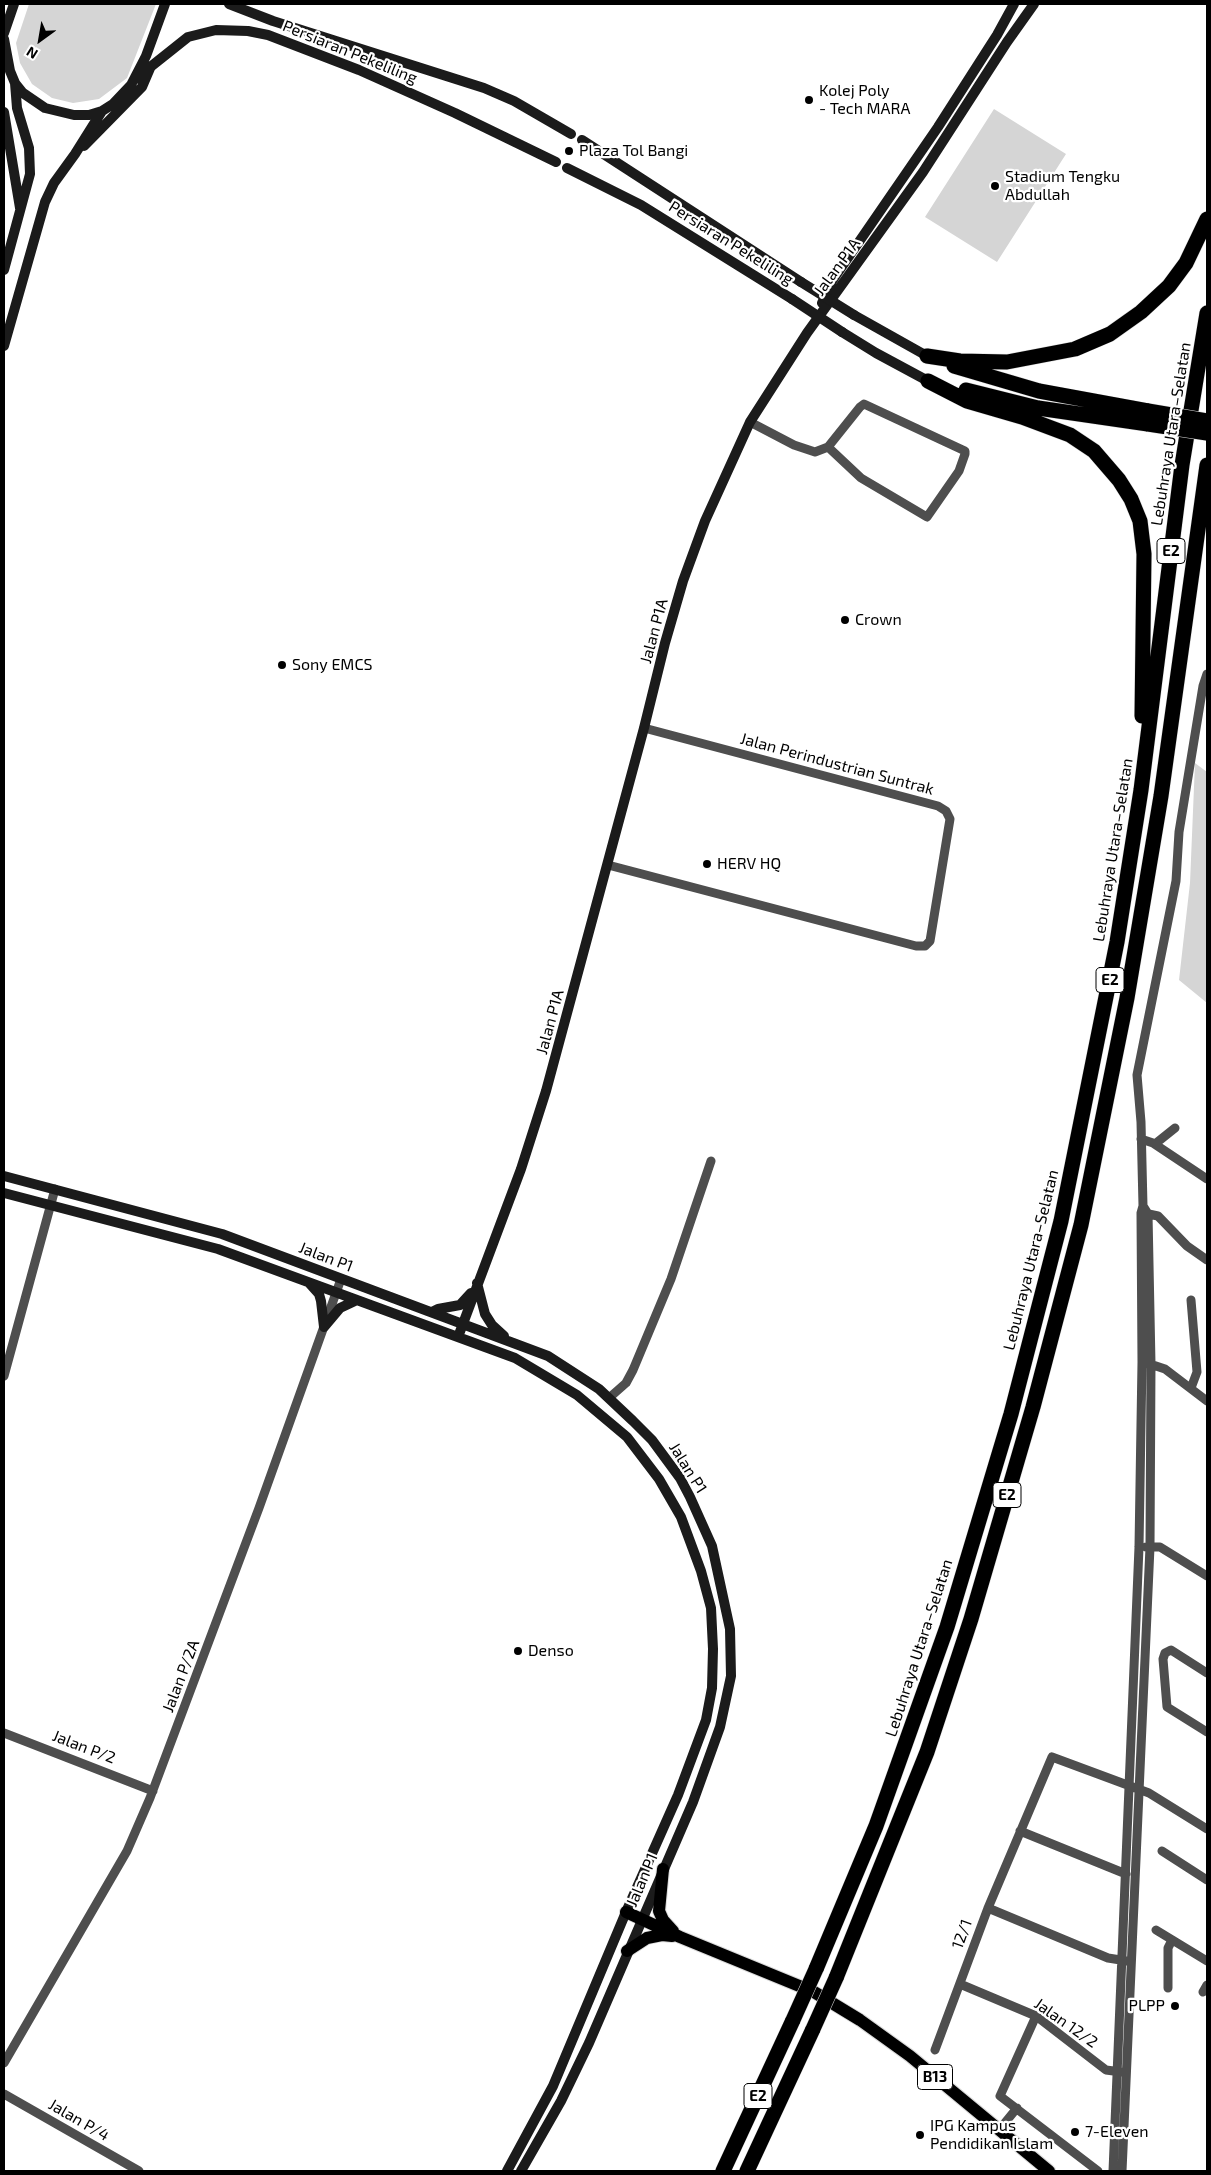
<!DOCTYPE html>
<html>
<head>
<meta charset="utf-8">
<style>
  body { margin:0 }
  #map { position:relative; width:1211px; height:2175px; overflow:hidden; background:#fff; font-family:"Exo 2",sans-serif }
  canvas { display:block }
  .frame { position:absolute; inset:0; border:5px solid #000; pointer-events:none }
  .north { position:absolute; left:15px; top:15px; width:50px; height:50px; -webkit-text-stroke:4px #fff; paint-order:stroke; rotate:212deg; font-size:14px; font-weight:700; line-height:20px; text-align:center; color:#000 }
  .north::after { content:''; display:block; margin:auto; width:18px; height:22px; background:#000; clip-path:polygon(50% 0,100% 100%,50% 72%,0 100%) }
</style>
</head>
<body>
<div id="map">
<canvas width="1211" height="2175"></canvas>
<div class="frame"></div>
<div class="north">N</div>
</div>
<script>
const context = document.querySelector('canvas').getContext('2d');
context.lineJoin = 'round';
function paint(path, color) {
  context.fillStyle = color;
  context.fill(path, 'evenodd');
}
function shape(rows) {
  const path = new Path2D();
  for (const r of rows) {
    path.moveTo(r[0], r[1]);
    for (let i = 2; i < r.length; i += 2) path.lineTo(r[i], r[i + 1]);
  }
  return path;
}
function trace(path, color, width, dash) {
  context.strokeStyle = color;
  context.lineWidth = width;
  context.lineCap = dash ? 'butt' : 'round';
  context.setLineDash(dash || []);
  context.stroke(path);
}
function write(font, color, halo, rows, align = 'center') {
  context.font = font + ' "Exo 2",sans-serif';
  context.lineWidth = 4.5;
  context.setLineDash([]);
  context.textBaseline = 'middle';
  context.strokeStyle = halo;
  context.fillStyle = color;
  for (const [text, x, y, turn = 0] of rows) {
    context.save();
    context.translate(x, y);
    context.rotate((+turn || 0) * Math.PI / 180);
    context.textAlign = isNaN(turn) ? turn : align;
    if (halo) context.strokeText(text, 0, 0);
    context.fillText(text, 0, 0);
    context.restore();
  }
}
paint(shape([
  [29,4,156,4,127,78,99,99,73,103,52,98,32,84,20,63,16,43],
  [994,109,1066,154,997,262,925,217],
  [1195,763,1207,772,1207,1003,1179,980,1190,883]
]), '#d5d5d5');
const primary = shape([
  [663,1869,659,1911,663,1920,673,1931],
  [626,1912,680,1937,814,1992,860,2020,910,2056,1049,2171],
  [627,1951,647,1938,662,1935,672,1936]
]);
const motorway = shape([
  [927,356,960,361,1007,362,1075,349,1110,334,1141,312,1169,286,1186,263,1207,219],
  [954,366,1039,391,1148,411],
  [928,381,967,401,1022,417,1070,435,1094,451,1119,480,1131,499,1140,521,1144,554,1142,716],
  [966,390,1038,408,1148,424],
  [816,1969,876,1826,947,1627,1011,1414,1061,1221,1117,942,1141,790,1182,465,1207,313],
  [836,1978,927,1752,971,1619,1033,1407,1081,1225,1127,998,1161,796,1207,465],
  [723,2171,793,2020],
  [747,2171,813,2029]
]);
trace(primary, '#dbdbdb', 14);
trace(motorway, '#dbdbdb', 16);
trace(shape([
  [750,422,794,445,815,452,828,447,860,407,864,404,965,451,965,454,959,471,927,517,861,478,828,447],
  [608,865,916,946,925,946,930,941,950,819,946,811,938,806,644,728],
  [1141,1139,1153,1143,1207,1179],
  [1155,1144,1175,1128],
  [1144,1213,1158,1216,1187,1246,1207,1260],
  [1191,1300,1197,1372,1191,1388],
  [1147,1363,1165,1369,1207,1401],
  [4,1376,55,1189],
  [609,1398,626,1383,633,1370,671,1279,711,1161],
  [1146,1547,1160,1547,1207,1576],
  [1207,1673,1171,1650,1165,1653,1163,1659,1167,1707,1207,1732],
  [4,1733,153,1791],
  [1020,1831,1126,1874],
  [1162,1851,1207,1880],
  [988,1908,1108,1958,1127,1961],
  [1156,1930,1207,1961],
  [960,1984,1036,2016,1106,2070,1121,2072],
  [1168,1988,1168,1948,1172,1940],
  [1203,1992,1207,1985],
  [1036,2016,1000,2096,1098,2171],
  [935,2050,988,1908,1052,1757,1149,1793,1207,1829],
  [4,2063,127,1851,150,1798,259,1508,341,1279],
  [4,2094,139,2171],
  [999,2130,1017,2108],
  [1113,2171,1139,1547,1142,1362,1141,1213,1143,1206,1141,1122,1137,1075,1176,881,1179,832,1203,686,1207,674],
  [1122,2171,1150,1547,1151,1364,1148,1214,1143,1206]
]), '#4e4e4e', 9);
trace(shape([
  [229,4,273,21,484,88,514,101,571,134],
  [4,33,14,4],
  [4,39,10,71,15,83,23,93,45,108,74,115,89,115,102,111,113,104,131,85,146,56,165,4],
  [134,80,188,37,216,30,248,31,268,35,359,70,455,113,556,162],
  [4,112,20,208],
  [582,140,801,282],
  [84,146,142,87,151,66],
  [567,168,641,205,792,299],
  [4,270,30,174,29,148,17,108,15,83],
  [822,303,832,281,938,127,997,35,1014,4],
  [854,315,927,356],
  [842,332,876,353,928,381],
  [4,346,45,202,54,183,75,154,102,111],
  [4,1176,222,1234,548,1356,599,1389,633,1421,652,1440,680,1478,690,1497,712,1546,730,1629,731,1676,720,1727,693,1802,589,2043,561,2101,521,2171],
  [4,1193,218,1249,515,1358,577,1395,627,1437,659,1479,681,1517,701,1571,711,1608,713,1649,712,1688,706,1720,678,1795,626,1912,553,2086,507,2171],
  [477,1283,485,1314,492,1325,504,1336],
  [310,1284,319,1294,321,1301,324,1327],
  [432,1312,438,1309,460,1305,471,1293],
  [324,1327,340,1308,357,1300],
  [458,1337,521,1169,546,1091,644,728,665,643,683,581,705,521,750,422,807,333,923,172,1007,42,1034,4]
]), '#1b1b1b', 10);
trace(primary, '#000', 12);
trace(motorway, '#000', 15);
const motorwayBridge = shape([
  [1148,411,1207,421],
  [1148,424,1207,433],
  [793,2020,816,1969],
  [813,2029,836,1978]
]);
trace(motorwayBridge, '#dbdbdb', 16, []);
trace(shape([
  [801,282,854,315],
  [792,299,842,332]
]), '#1b1b1b', 10);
trace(motorwayBridge, '#000', 15);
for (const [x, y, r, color] of [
  [809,100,5,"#000"],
  [569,151,5,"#000"],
  [995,186,5,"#000"],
  [845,620,5,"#000"],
  [282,665,5,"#000"],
  [707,864,5,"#000"],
  [518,1651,5,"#000"],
  [1175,2006,5,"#000"],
  [1075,2132,5,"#000"],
  [920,2135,5,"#000"]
]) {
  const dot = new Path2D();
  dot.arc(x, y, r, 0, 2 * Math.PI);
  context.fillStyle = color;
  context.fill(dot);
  trace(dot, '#fff', 2);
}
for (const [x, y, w] of [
  [1171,551,28],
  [1110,980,28],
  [1007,1495,28],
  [935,2077,35],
  [758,2096,28]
]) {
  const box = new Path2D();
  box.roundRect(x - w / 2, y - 12.5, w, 25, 4);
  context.fillStyle = '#fff';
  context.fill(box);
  trace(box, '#000', 1);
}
write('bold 15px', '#000', null, [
  ["E2",1171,551],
  ["E2",1110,980],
  ["E2",1007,1495],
  ["B13",935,2077],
  ["E2",758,2096]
]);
write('16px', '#000', '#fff', [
  ["Persiaran Pekeliling",350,52,22],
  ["Persiaran Pekeliling",731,243,32],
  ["Jalan P1A",837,267,-54],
  ["Lebuhraya Utara–Selatan",1171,434,-81],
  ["Jalan P1A",654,631,-75],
  ["Jalan Perindustrian Suntrak",837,764,15],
  ["Lebuhraya Utara–Selatan",1113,850,-81],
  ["Jalan P1A",550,1022,-75],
  ["Jalan P1",326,1257,21],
  ["Lebuhraya Utara–Selatan",1031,1260,-76],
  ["Jalan P1",688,1468,58],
  ["Lebuhraya Utara–Selatan",919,1648,-72],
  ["Jalan P/2A",181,1676,-69],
  ["Jalan P/2",84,1747,21],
  ["Jalan P1",642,1880,-67],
  ["12/1",962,1934,-70],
  ["Jalan 12/2",1066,2023,35],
  ["Jalan P/4",79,2120,30]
]);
write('16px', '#000', '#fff', [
  ["Kolej Poly",819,91],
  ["- Tech MARA",819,109],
  ["Plaza Tol Bangi",579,151],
  ["Stadium Tengku",1005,177],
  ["Abdullah",1005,195],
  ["Crown",855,620],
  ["Sony EMCS",292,665],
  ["HERV HQ",717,864],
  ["Denso",528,1651],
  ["PLPP",1165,2006,"right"],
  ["IPG Kampus",930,2126],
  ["Pendidikan Islam",930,2144],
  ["7-Eleven",1085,2132]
], 'left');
</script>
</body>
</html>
